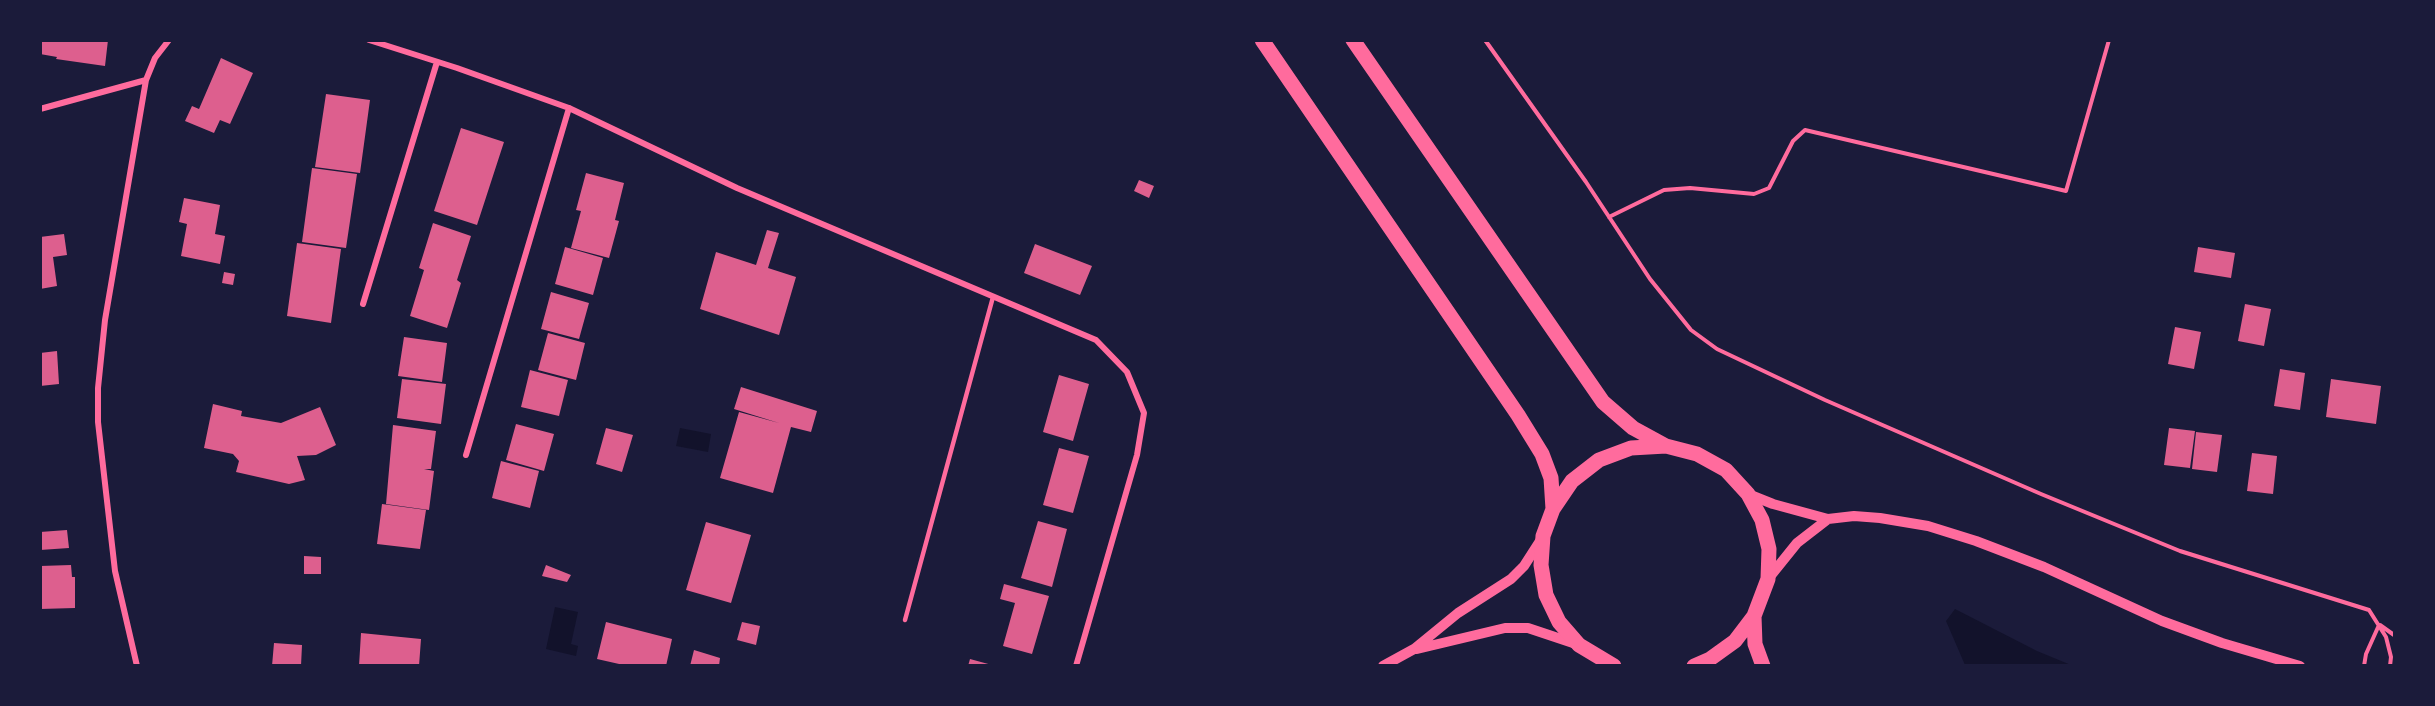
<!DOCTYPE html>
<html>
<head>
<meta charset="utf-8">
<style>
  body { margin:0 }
  #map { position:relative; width:2435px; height:706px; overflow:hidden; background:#1b1b3a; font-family:Raleway,sans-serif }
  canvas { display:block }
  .frame { position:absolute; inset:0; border:42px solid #1b1b3a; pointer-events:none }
</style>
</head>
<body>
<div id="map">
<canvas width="2435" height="706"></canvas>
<div class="frame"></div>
</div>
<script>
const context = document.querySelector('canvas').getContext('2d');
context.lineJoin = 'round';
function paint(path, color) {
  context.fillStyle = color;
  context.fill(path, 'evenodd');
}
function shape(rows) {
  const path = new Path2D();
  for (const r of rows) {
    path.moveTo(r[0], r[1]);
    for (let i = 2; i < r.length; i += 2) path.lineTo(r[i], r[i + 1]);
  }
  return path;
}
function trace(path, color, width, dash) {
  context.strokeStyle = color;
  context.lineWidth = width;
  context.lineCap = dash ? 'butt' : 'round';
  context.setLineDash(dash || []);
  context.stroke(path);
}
paint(shape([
  [680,428,711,434,708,452,676,446],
  [555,607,578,612,571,644,578,646,576,656,546,649],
  [1955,609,2037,651,2071,665,1965,665,1946,621]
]), '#12122b');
paint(shape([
  [42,40,108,40,105,66,56,59,57,57,40,54],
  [221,58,253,73,230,124,220,120,214,133,185,121,192,106,199,109],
  [326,94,370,100,360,173,315,167],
  [461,128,504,142,477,225,434,211],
  [312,168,357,174,346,248,302,242],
  [586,173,624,183,615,220,619,221,609,258,571,248,581,211,576,210],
  [1139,180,1154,186,1149,198,1134,191],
  [184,198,220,205,215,234,225,236,220,264,181,256,187,224,179,222],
  [433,223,471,236,457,280,461,283,447,328,410,316,424,270,419,268],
  [767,230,779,233,768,268,796,277,779,335,700,309,716,252,756,265],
  [64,234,67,255,53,257,57,286,40,289,40,237],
  [297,243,341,249,331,323,287,316],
  [1035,244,1092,266,1080,295,1024,273],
  [565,247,603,258,593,295,555,284],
  [2198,247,2235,253,2231,278,2194,272],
  [224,272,235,274,233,285,222,283],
  [551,292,589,303,579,339,541,329],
  [2245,304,2271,309,2264,346,2238,341],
  [2175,327,2201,332,2194,369,2168,364],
  [548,333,585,343,576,380,538,370],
  [404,337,447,343,442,382,398,376],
  [57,351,59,384,40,386,40,353],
  [2280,369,2305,373,2300,410,2274,406],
  [530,370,568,380,559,416,521,407],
  [1059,375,1089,384,1073,441,1043,432],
  [402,379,446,384,441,424,397,418],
  [2331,379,2381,386,2376,424,2326,417],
  [741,387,817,411,811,432,791,427,773,493,720,478,739,412,779,423,734,409],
  [213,404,242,411,241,416,281,423,320,407,336,445,316,455,297,456,305,480,289,484,236,472,239,461,233,454,204,448],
  [516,424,554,434,544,471,506,460],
  [393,425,436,431,431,469,424,469,434,471,429,510,386,504],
  [606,428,633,435,622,472,596,464],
  [2169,428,2195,431,2190,468,2164,465],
  [2196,432,2222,435,2217,472,2192,469],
  [1059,448,1089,456,1073,513,1043,505],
  [2252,453,2277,456,2273,494,2247,491],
  [501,461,539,471,530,508,492,498],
  [382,504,426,510,420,549,377,544],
  [1038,521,1067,529,1052,587,1021,578],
  [706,522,751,535,731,603,686,590],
  [67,530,69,548,40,550,40,532],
  [304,556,321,557,321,574,304,574],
  [71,565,72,577,75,577,75,608,40,609,40,566],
  [546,565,571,575,567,582,542,576],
  [1004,584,1049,596,1032,654,1003,646,1015,603,1000,599],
  [606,622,672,639,666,666,628,666,597,659],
  [742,622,760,626,756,645,737,640],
  [361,633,421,639,419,666,359,666],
  [274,643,302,645,301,666,272,666],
  [694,650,720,658,719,666,690,666],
  [970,659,992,665,992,666,968,666]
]), '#dd5f8e');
trace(shape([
  [1485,40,1586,182,1650,279,1691,330,1717,349,1825,400,2041,494,2180,551,2369,610,2386,637,2391,657,2390,666],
  [1609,217,1664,190,1690,188,1754,194,1769,188,1793,141,1805,130,2066,191,2109,40],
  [2380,625,2394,635],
  [2364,666,2366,654,2379,625]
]), '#ff6b9d', 4);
trace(shape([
  [905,620,993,297]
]), '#ff6b9d', 4.5);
trace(shape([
  [369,40,457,68,569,108,737,188,1096,340,1127,372,1144,413,1137,455,1076,666],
  [40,109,146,80],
  [363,304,437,62],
  [466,455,569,108],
  [137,666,115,571,98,422,98,388,105,320,146,80,155,58,169,40]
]), '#ff6b9d', 6);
trace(shape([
  [1748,494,1773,504,1828,519,1854,516,1880,518,1928,526,1976,541,2044,567,2162,621,2222,643,2300,666],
  [1768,579,1797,543,1828,519],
  [1417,649,1505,628,1528,628,1576,644],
  [1383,666,1414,649,1458,613,1511,579,1524,566,1542,538]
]), '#ff6b9d', 10);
trace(shape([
  [1262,40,1518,415,1542,454,1551,478,1553,509],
  [1353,40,1603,402,1633,428,1666,446],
  [1754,616,1755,644,1763,666],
  [1614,666,1579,645,1559,622,1546,595,1541,565,1543,536,1553,509,1572,481,1599,460,1631,448,1666,446,1697,454,1726,470,1748,494,1762,520,1769,549,1768,579,1754,616,1735,641,1710,659,1694,666]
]), '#ff6b9d', 15);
</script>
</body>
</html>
